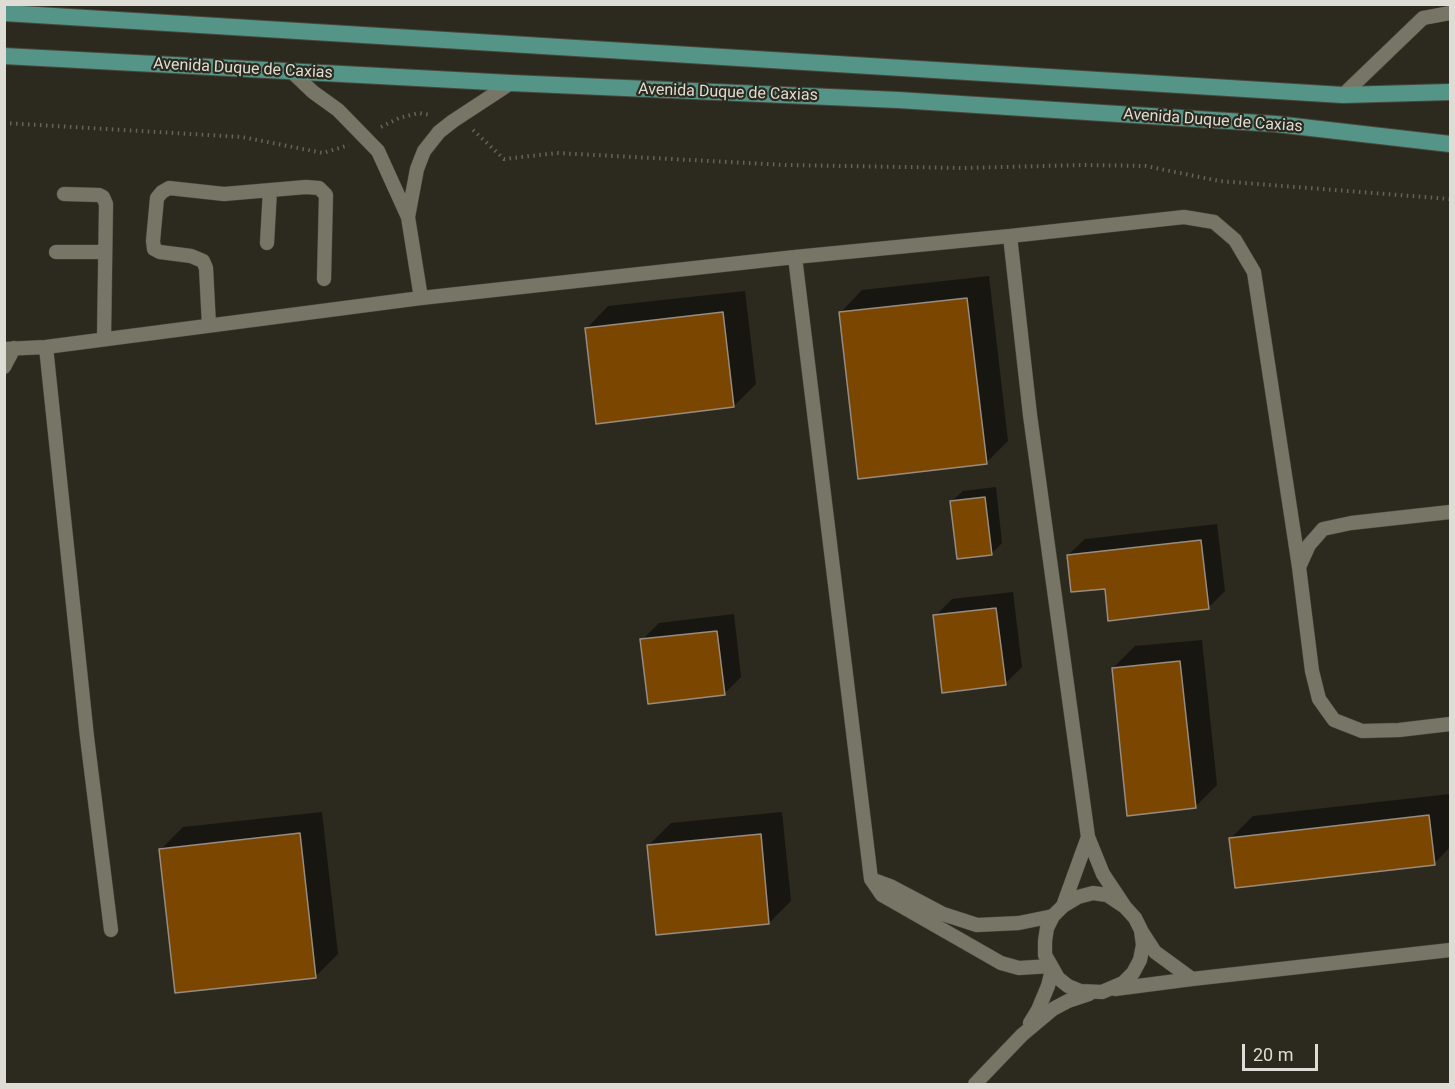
<!DOCTYPE html>
<html>
<head>
<meta charset="utf-8">
<style>
  body { margin:0 }
  #map { position:relative; width:1455px; height:1089px; overflow:hidden; background:#2c2a1e; font-family:Roboto,sans-serif }
  canvas { display:block }
  .frame { position:absolute; inset:0; border:6px solid #deddd5; pointer-events:none }
  .scale { position:absolute; left:1242px; top:1044px; width:76px; height:27px; box-sizing:border-box; border:3px solid #deddd5; border-top:0; padding-left:8px; font-size:18px; line-height:21px; white-space:nowrap; color:#deddd5; -webkit-text-stroke:4px #2c2a1e; paint-order:stroke }
</style>
</head>
<body>
<div id="map">
<canvas width="1455" height="1089"></canvas>
<div class="frame"></div>
<div class="scale">20 m</div>
</div>
<script>
const context = document.querySelector('canvas').getContext('2d');
context.lineJoin = 'round';
function paint(path, color) {
  context.fillStyle = color;
  context.fill(path, 'evenodd');
}
function shape(rows) {
  const path = new Path2D();
  for (const r of rows) {
    path.moveTo(r[0], r[1]);
    for (let i = 2; i < r.length; i += 2) path.lineTo(r[i], r[i + 1]);
  }
  return path;
}
function trace(path, color, width, dash) {
  context.strokeStyle = color;
  context.lineWidth = width;
  context.lineCap = dash ? 'butt' : 'round';
  context.setLineDash(dash || []);
  context.stroke(path);
}
function write(font, color, halo, rows, align = 'center') {
  context.font = font + ' Roboto,sans-serif';
  context.lineWidth = 4.5;
  context.setLineDash([]);
  context.textBaseline = 'middle';
  context.strokeStyle = halo;
  context.fillStyle = color;
  for (const [text, x, y, turn = 0] of rows) {
    context.save();
    context.translate(x, y);
    context.rotate((+turn || 0) * Math.PI / 180);
    context.textAlign = isNaN(turn) ? turn : align;
    if (halo) context.strokeText(text, 0, 0);
    context.fillText(text, 0, 0);
    context.restore();
  }
}
paint(shape([
  [989,276,1008,441,986,463,840,313,862,290],
  [745,291,756,384,734,406,586,329,608,306],
  [996,487,1002,543,991,554,951,502,963,491],
  [1217,524,1225,591,1208,608,1106,587,1068,555,1085,539],
  [1013,592,1022,667,1005,684,935,616,952,599],
  [734,614,741,677,724,694,642,640,659,623],
  [1202,640,1217,785,1195,807,1113,668,1135,646],
  [1450,794,1450,847,1434,864,1231,838,1253,816],
  [322,812,338,954,316,976,161,849,183,827],
  [782,812,791,901,769,923,649,845,671,823]
]), '#0007');
const building = shape([
  [967,298,987,464,858,479,839,312,967,298],
  [723,312,734,407,596,424,585,328,723,312],
  [985,497,992,555,957,559,950,501,985,497],
  [1201,540,1209,609,1108,621,1105,589,1071,592,1067,555,1201,540],
  [996,608,1006,685,942,693,933,615,996,608],
  [717,631,725,695,648,704,640,639,717,631],
  [1180,661,1196,808,1127,816,1112,668,1180,661],
  [1429,815,1435,865,1235,888,1229,838,1429,815],
  [300,833,316,978,175,993,159,849,300,833],
  [761,834,769,924,656,935,647,845,761,834]
]);
paint(building, '#7b4700');
trace(building, '#988c81', 1.5);
const service = shape([
  [292,72,313,92,338,110,378,151,408,217,421,298],
  [1343,95,1423,18,1450,13],
  [64,194,99,195,103,197,106,204,104,339],
  [408,217,417,169,424,151,439,132,453,121,511,83],
  [1010,236,1030,415,1088,837,1103,874,1125,907],
  [267,243,270,190],
  [56,252,105,252],
  [795,257,871,879,882,895,1001,963,1019,968,1051,966],
  [209,325,206,268,203,261,191,256,160,252,154,249,153,241,157,198,162,192,169,188,224,194,306,187,319,188,326,195,324,279],
  [46,347,87,737,111,930],
  [4,349,46,347,421,298,795,257,1010,236,1184,217,1214,222,1235,240,1254,272,1299,567,1312,671,1319,699,1334,720,1362,731,1399,730,1450,724],
  [4,367,14,348],
  [1300,565,1309,545,1323,529,1351,523,1450,512],
  [871,879,890,886,943,914,977,925,1019,923,1053,916],
  [1063,906,1078,897,1093,893,1107,895,1125,907,1135,918,1141,930,1143,945,1140,960,1133,973,1123,983,1102,992,1080,991,1068,986,1058,978,1045,955,1045,941,1047,928,1053,916,1063,906,1088,837],
  [1142,932,1155,952,1192,979],
  [1115,989,1192,979,1450,950],
  [1030,1023,1038,1010,1048,986,1052,970],
  [975,1084,1022,1035,1053,1009,1068,1001,1089,994]
]);
const primary = shape([
  [4,13,1343,95,1450,92],
  [4,56,511,83,898,100,1276,124,1450,144]
]);
trace(service, '#49473d', 15);
trace(primary, '#49473d', 18);
trace(shape([
  [4,123,242,137,323,153,349,145],
  [381,127,399,118,419,113,431,115],
  [473,130,504,159,557,153,785,165,963,168,1084,165,1146,166,1219,181,1450,199]
]), '#656459', 4, [1.5, 4.5]);
trace(service, '#777566', 14);
trace(primary, '#559588', 16);
write('16px', '#deddd5', '#2c2a1e', [
  ["Avenida Duque de Caxias",243,69,3],
  ["Avenida Duque de Caxias",728,93,2],
  ["Avenida Duque de Caxias",1213,121,4]
]);
</script>
</body>
</html>
